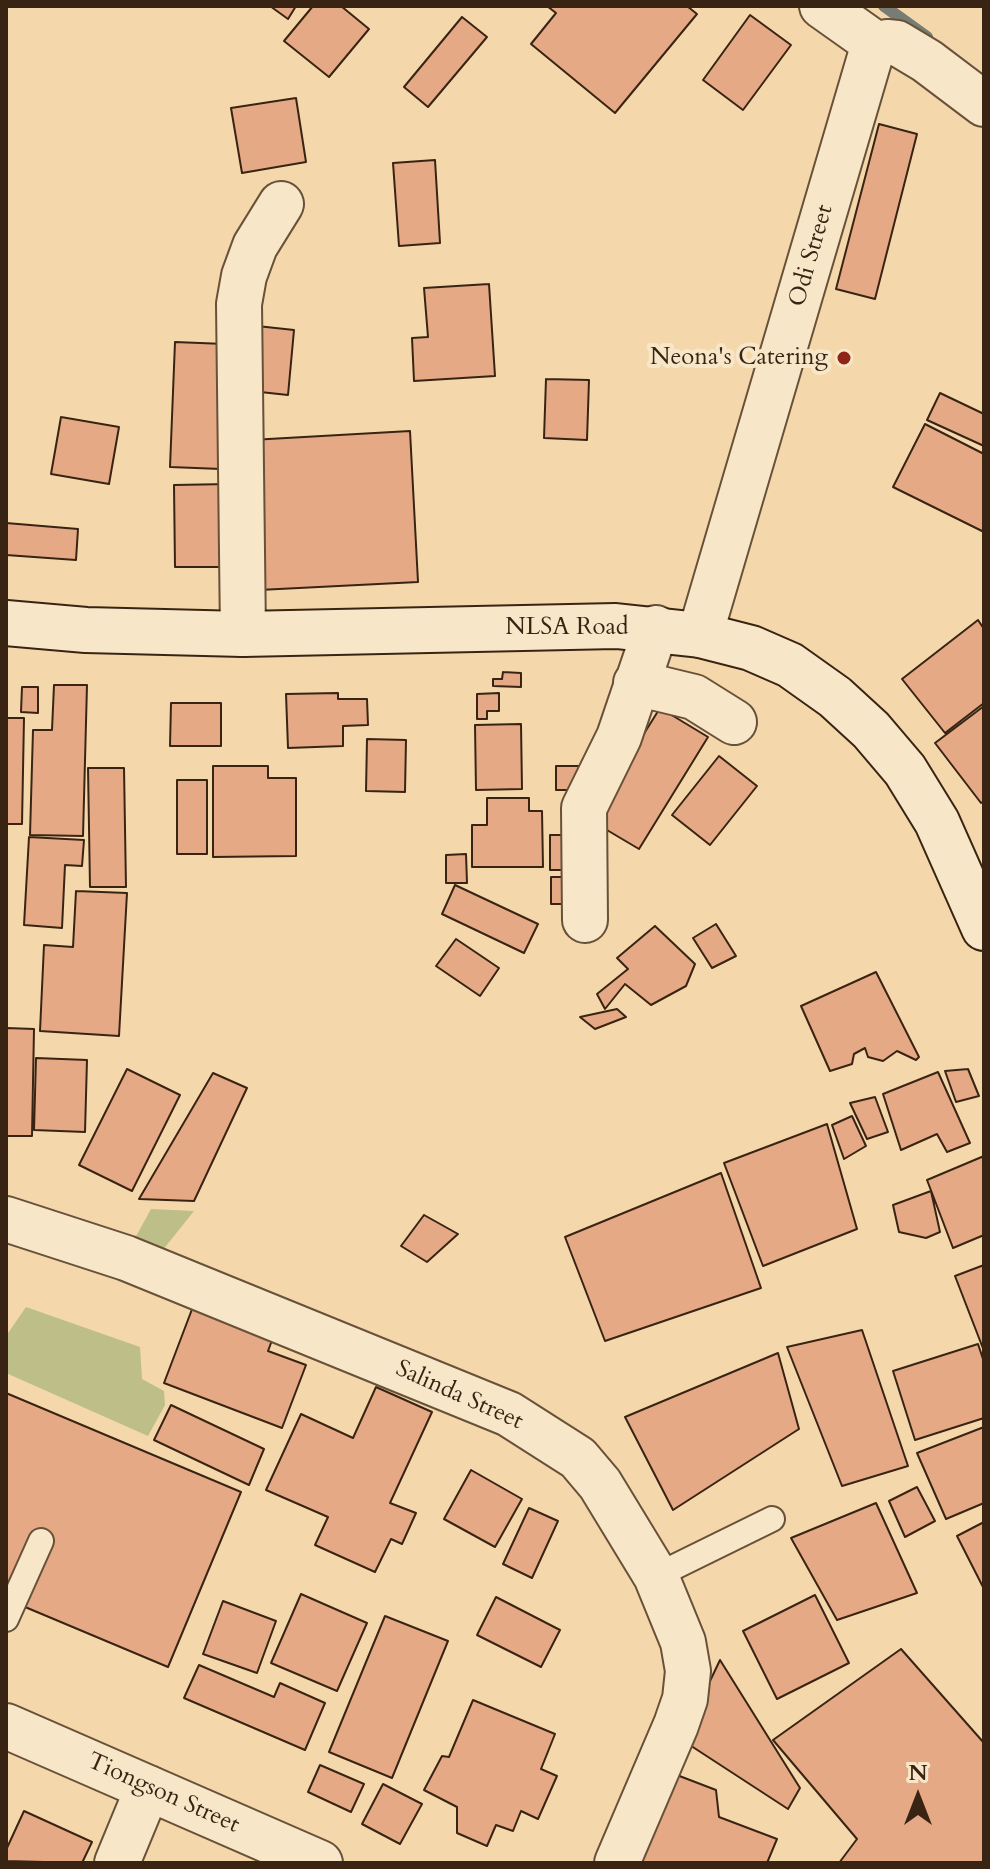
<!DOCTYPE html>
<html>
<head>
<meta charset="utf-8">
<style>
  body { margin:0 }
  #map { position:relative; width:990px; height:1869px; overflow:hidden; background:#f4d8ab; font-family:Cardo,serif }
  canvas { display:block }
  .frame { position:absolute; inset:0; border:8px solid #392413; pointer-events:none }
  .north { position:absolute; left:878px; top:1757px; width:80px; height:80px; -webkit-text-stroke:6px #f8e6c8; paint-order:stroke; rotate:0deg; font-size:22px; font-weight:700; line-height:32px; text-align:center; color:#392413 }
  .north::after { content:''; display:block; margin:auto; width:28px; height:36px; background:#392413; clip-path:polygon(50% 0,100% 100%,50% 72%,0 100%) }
</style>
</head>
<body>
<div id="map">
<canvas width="990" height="1869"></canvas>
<div class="frame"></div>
<div class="north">N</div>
</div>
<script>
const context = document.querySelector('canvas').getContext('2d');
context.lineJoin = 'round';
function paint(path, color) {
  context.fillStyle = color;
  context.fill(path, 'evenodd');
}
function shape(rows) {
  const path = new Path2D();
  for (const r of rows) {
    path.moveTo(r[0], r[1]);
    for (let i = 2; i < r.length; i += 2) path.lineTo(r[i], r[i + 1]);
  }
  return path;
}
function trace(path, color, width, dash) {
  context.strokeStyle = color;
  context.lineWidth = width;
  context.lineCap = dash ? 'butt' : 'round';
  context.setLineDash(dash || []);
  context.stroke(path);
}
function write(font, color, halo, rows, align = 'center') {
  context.font = font + ' Cardo,serif';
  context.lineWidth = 8;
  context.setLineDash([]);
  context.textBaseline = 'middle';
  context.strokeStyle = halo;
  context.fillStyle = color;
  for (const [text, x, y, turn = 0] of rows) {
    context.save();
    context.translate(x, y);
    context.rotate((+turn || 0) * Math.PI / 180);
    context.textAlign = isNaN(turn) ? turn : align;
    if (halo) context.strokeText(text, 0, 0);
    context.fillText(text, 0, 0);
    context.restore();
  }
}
paint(shape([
  [151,1209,194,1211,162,1251,134,1240],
  [26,1307,140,1347,142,1379,164,1391,165,1405,148,1436,6,1373,6,1336]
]), '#bdbe88');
trace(shape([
  [884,6,927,37]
]), '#777c74', 12);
const building = shape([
  [270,6,296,6,288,19,270,6],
  [313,6,341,6,369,29,329,77,284,41,313,6],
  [547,6,687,6,697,14,615,113,531,44,556,13,547,6],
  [750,15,791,45,743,110,703,80,750,15],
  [462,17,487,37,428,107,404,87,462,17],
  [296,98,306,162,242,173,231,108,296,98],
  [879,124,917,134,875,299,836,289,879,124],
  [435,160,440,243,399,246,393,163,435,160],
  [489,284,495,376,414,381,412,338,428,337,424,288,489,284],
  [257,326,294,330,288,395,251,391,257,326],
  [175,342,225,344,221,469,170,467,175,342],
  [546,379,589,380,587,440,544,438,546,379],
  [940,393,984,414,984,446,927,420,940,393],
  [61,417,119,427,109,484,51,474,61,417],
  [925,424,984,454,984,532,893,487,925,424],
  [410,431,418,582,259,590,251,440,410,431],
  [229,484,230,567,175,567,174,485,229,484],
  [6,523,78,529,76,560,6,555,6,523],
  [978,620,984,629,984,703,945,733,902,679,978,620],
  [503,672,521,673,521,687,493,686,493,679,502,679,503,672],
  [54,685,87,685,83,836,30,835,33,730,52,730,54,685],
  [22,687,38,687,38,713,21,712,22,687],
  [338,693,338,699,367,699,368,725,343,726,343,746,288,748,286,694,338,693],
  [499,693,499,711,487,711,487,719,477,719,477,694,499,693],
  [171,703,221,703,221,746,170,746,171,703],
  [984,706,984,801,981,803,935,743,984,706],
  [660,708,708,737,639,849,590,820,660,708],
  [6,718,24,718,22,824,6,824,6,718],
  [521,724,522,789,476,790,475,725,521,724],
  [367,739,406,740,405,792,366,791,367,739],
  [719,756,757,786,710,845,672,815,719,756],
  [213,766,268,766,268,778,296,778,296,856,213,857,213,766],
  [556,766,582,766,582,790,556,790,556,766],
  [88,768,124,768,126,887,90,887,88,768],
  [177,780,207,780,207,854,177,854,177,780],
  [487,798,529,798,529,811,542,811,543,867,472,867,472,825,487,825,487,798],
  [550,835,566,835,566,870,550,870,550,835],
  [29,837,84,840,82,866,65,865,62,928,24,925,29,837],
  [466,854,467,883,446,883,446,855,466,854],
  [551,877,566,877,566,904,551,904,551,877],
  [455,885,538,924,524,953,442,914,455,885],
  [76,891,127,893,119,1036,40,1031,44,945,73,947,76,891],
  [716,924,736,956,712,968,693,938,716,924],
  [655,926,695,964,686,986,651,1005,625,984,605,1009,597,994,628,969,617,958,655,926],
  [456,939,499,968,480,996,436,966,456,939],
  [876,972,919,1057,916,1060,897,1051,883,1061,868,1057,865,1048,854,1054,852,1064,830,1071,801,1006,876,972],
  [617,1009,626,1017,595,1029,580,1017,617,1009],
  [6,1028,34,1029,32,1136,6,1136,6,1028],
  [36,1058,87,1060,85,1132,34,1130,36,1058],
  [127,1069,180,1095,132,1191,79,1165,127,1069],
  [968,1069,979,1096,956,1102,945,1071,968,1069],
  [938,1072,970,1143,947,1152,937,1134,901,1150,883,1094,938,1072],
  [213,1073,247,1088,194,1201,139,1199,213,1073],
  [875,1097,888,1132,867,1139,850,1103,875,1097],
  [852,1116,866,1146,844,1159,832,1125,852,1116],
  [827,1124,857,1229,763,1266,724,1163,827,1124],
  [984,1156,984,1235,953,1248,927,1180,984,1156],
  [721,1173,761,1288,605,1341,565,1237,721,1173],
  [931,1191,940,1232,926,1238,899,1232,893,1205,931,1191],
  [424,1215,458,1234,427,1262,401,1246,424,1215],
  [984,1265,984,1351,955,1276,984,1265],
  [194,1304,274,1335,268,1351,306,1365,282,1428,164,1383,194,1304],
  [862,1330,908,1466,842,1486,787,1347,862,1330],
  [978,1344,984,1362,984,1418,915,1440,893,1371,978,1344],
  [778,1353,799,1429,673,1510,625,1417,778,1353],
  [376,1387,432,1412,390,1503,416,1513,402,1544,391,1539,375,1572,315,1545,328,1517,266,1490,301,1414,353,1438,376,1387],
  [6,1393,241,1492,168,1667,6,1599,6,1393],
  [171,1405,264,1449,249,1485,154,1440,171,1405],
  [984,1427,984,1503,946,1519,917,1453,984,1427],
  [471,1470,522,1499,495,1547,444,1519,471,1470],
  [917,1487,935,1521,905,1537,889,1501,917,1487],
  [876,1503,917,1593,837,1620,791,1538,876,1503],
  [529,1508,558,1521,532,1578,503,1564,529,1508],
  [984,1522,984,1589,957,1536,984,1522],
  [301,1594,367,1623,337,1691,271,1663,301,1594],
  [815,1595,849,1663,777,1699,743,1631,815,1595],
  [496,1597,560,1630,541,1667,477,1635,496,1597],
  [223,1601,276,1621,257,1673,203,1654,223,1601],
  [385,1616,448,1641,392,1778,329,1752,385,1616],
  [901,1649,984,1743,984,1863,839,1863,857,1839,773,1740,901,1649],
  [720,1660,800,1788,788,1809,682,1740,720,1660],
  [199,1665,274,1697,280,1683,325,1703,305,1750,184,1698,199,1665],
  [473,1700,555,1734,541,1769,557,1776,538,1819,521,1811,513,1831,496,1825,487,1846,457,1833,457,1807,424,1790,442,1756,449,1757,473,1700],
  [320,1765,364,1784,351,1812,308,1792,320,1765],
  [669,1772,716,1790,719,1817,777,1839,767,1863,634,1863,669,1772],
  [383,1784,422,1804,400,1844,362,1824,383,1784],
  [24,1811,92,1842,82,1863,6,1861,6,1850,24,1811]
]);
paint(building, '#e5a986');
trace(building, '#392413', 2);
const service = shape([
  [656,1576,772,1519],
  [6,1619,41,1541]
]);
const minor = shape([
  [822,6,877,45],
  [243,634,239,304,244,276,255,246,281,204],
  [700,635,870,57,877,45,887,42,897,43,927,61,984,104],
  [636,683,694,697,734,722],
  [585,920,584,808,619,737,656,628],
  [6,1219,126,1258,509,1414,578,1458,600,1484,656,1576,683,1642,688,1671,685,1699,676,1725,617,1863],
  [117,1863,148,1788]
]);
const tertiary = shape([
  [6,1726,320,1863]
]);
const secondary = shape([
  [6,623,86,630,243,634,616,626,700,635,751,648,790,665,835,697,871,730,905,770,937,822,984,928]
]);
trace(service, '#685139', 28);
trace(minor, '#685139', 48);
trace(tertiary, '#685139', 48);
trace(secondary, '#392413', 48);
trace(service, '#f8e6c8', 24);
trace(minor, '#f8e6c8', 44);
trace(tertiary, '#f8e6c8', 44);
trace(secondary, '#f8e6c8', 44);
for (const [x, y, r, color] of [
  [844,358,8,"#8f2418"]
]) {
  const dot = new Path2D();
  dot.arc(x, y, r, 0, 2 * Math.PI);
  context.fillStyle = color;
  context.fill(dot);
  trace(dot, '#f8e6c8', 3);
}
write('24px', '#392413', '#f8e6c8', [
  ["Odi Street",812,256,-74],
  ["NLSA Road",567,628],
  ["Salinda Street",459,1396,24],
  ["Tiongson Street",163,1794,24]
]);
write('24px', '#392413', '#f8e6c8', [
  ["Neona's Catering",828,358]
], 'right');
</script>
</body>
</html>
